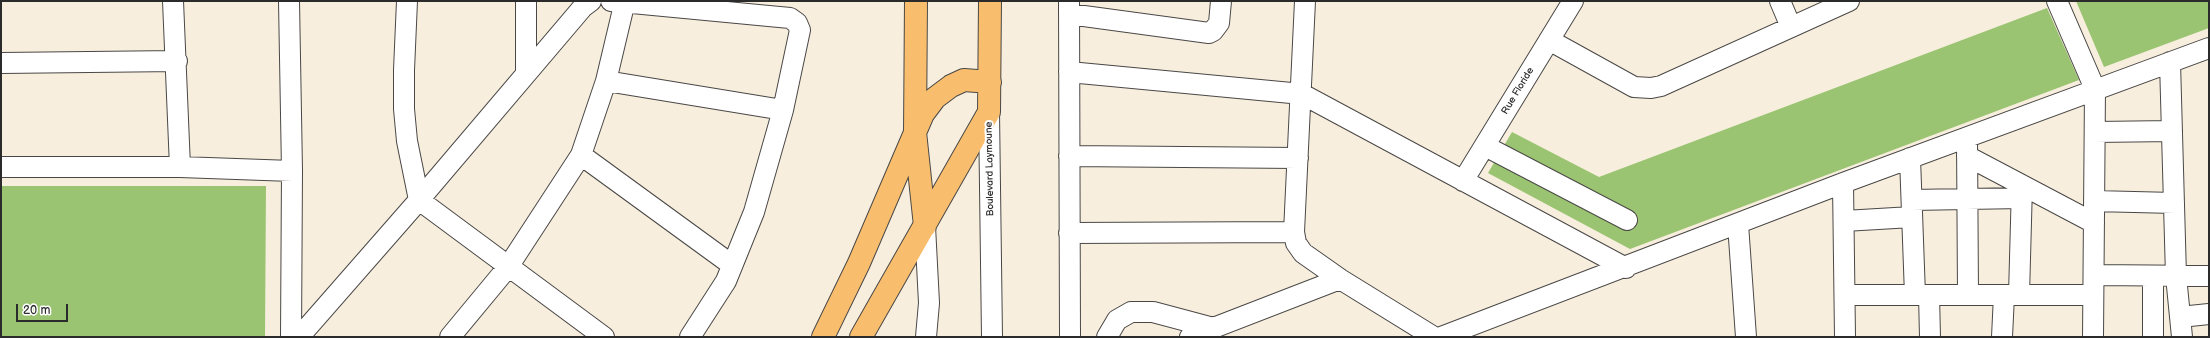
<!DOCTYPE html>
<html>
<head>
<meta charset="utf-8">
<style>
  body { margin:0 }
  #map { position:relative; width:2210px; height:338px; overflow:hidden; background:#f7eede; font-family:"Balsamiq Sans",sans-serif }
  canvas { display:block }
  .frame { position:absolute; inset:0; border:2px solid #2b2b2b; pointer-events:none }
  .scale { position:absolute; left:16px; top:304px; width:52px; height:18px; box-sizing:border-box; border:2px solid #2b2b2b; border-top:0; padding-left:5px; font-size:12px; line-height:14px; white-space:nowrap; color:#2b2b2b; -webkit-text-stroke:3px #fff; paint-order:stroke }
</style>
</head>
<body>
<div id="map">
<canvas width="2210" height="338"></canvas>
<div class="frame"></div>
<div class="scale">20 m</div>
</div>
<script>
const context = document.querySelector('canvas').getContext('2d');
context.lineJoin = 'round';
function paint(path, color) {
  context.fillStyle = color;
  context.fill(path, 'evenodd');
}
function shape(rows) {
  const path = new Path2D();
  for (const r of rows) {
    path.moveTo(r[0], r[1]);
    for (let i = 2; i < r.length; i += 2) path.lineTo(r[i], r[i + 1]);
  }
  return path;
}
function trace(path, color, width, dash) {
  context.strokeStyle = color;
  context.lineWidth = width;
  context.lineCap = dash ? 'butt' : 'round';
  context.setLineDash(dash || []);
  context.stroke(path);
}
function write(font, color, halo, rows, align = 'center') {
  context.font = font + ' "Balsamiq Sans",sans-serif';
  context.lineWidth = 4;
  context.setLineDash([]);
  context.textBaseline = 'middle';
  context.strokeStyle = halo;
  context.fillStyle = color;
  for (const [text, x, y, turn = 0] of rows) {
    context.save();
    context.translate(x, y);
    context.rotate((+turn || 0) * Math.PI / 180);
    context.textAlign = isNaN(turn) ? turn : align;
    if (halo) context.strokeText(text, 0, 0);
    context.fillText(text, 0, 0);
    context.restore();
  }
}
paint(shape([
  [2076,1,2209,1,2209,28,2104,67],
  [2047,8,2079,80,1630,249,1488,173,1512,132,1599,177],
  [1,186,266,186,265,337,1,337]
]), '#9ac471');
const minor = shape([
  [173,1,180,167],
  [289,1,292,171,291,337],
  [407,1,404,70,404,109,407,141,419,200,604,337],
  [526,1,526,74],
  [611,1,790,18,797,23,800,30,783,110,754,212,726,281,690,337],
  [1069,1,1070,337],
  [1305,1,1294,232,1296,243,1303,253,1340,279,1434,337],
  [1780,1,1791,27],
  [2057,1,2095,89,2093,337],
  [1069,14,1209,33,1213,31,1219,23,1221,1],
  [1549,40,1634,87,1651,88,1661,86,1849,1],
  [2170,62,2176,276,2182,337],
  [1,63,177,61],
  [1069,72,1302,94,1626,268],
  [606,81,783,110],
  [989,112,992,337],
  [2095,132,2172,131],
  [1967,139,1968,295],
  [1485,146,1627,220],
  [581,155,732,265],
  [1069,156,1298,158],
  [1967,156,2094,223],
  [1910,158,1915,295],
  [1,167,180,167,292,171],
  [1463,181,1573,1],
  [1843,183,1845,337],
  [1912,200,2021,198],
  [2094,201,2174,203],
  [1844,221,1912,217],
  [1738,224,1746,337],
  [925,226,929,303,926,337],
  [1069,233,1294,232],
  [2094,275,2209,276],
  [1845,295,2093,295],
  [1929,295,1930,337],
  [2019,295,2022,185],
  [2180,317,2209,314],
  [299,337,419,200,583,7,591,1],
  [450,337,508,267,581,155,606,81,625,1],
  [1107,337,1117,320,1131,312,1153,312,1213,328],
  [1190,337,1340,279],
  [1441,337,1843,183,2209,48],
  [2002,337,2004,295],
  [2153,337,2153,276]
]);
const major = shape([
  [916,1,915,132,925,226],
  [823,337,859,263,923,114,935,98,951,86,964,80,990,82],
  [861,337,989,112,990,1]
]);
trace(minor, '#4a4846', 22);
trace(major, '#4a4846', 24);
trace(minor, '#fff', 20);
trace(major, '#f9be6d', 22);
write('10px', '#2b2b2b', '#fff', [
  ["Rue Floride",1518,91,-59],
  ["Boulevard Laymoune",990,169,-91]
]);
</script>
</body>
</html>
